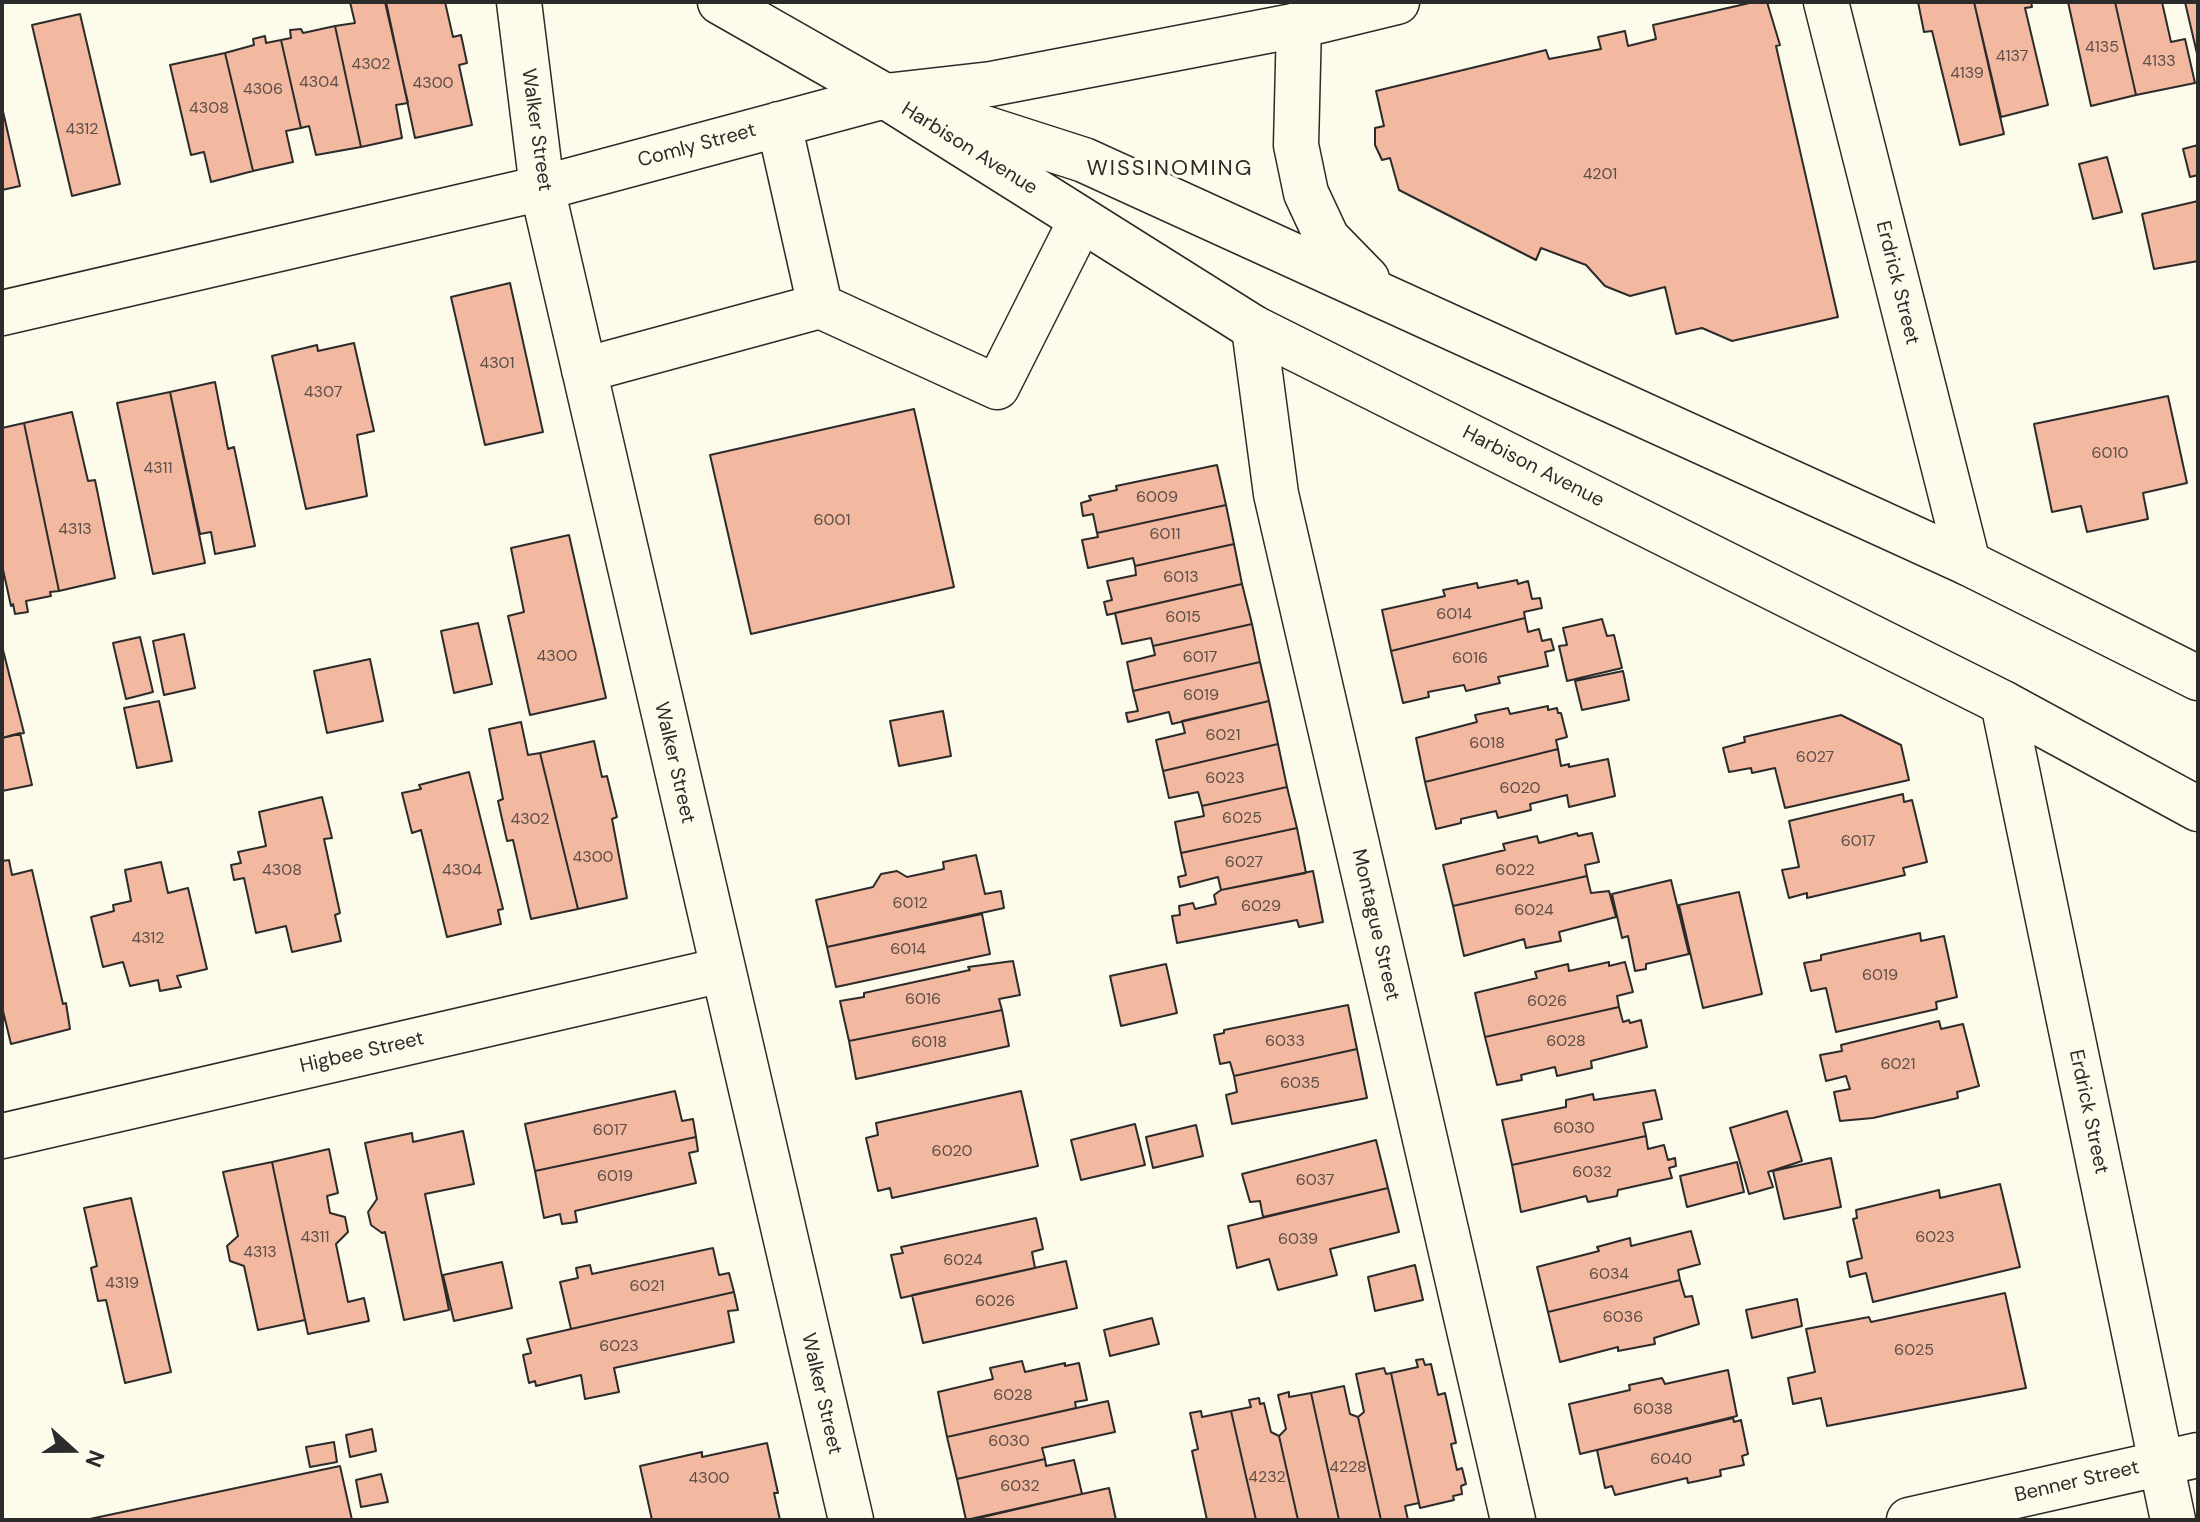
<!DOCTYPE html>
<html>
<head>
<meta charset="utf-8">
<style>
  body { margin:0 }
  #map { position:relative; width:2200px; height:1522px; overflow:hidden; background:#fdfbea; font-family:"DM Sans",sans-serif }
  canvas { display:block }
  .frame { position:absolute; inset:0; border:4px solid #2b2b2b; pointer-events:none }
  .north { position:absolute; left:32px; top:1410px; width:80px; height:80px; -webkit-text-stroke:6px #fdfbea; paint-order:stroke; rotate:111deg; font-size:22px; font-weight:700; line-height:32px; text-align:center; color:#2b2b2b }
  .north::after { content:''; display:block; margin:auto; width:28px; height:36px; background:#2b2b2b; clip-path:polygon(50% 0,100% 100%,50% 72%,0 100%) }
</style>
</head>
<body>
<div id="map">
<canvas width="2200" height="1522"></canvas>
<div class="frame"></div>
<div class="north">N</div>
</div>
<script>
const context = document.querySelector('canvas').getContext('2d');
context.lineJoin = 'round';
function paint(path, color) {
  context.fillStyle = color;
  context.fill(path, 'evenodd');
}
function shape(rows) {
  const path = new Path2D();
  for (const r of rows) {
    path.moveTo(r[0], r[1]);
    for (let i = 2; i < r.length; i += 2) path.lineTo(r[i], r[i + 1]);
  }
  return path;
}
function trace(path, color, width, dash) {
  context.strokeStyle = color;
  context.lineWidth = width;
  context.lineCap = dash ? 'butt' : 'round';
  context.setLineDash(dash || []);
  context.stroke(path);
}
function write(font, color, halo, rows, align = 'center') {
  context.font = font + ' "DM Sans",sans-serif';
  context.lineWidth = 6;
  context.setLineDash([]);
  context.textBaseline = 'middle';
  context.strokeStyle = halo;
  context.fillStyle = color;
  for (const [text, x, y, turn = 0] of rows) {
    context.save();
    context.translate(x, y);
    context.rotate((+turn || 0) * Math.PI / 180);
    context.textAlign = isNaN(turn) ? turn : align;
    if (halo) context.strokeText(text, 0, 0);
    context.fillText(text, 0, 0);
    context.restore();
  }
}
const building = shape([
  [350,2,385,2,408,103,396,105,402,138,361,147,335,26,355,23,350,2],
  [386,2,445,2,453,37,461,35,467,63,459,65,472,125,415,138,386,2],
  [1754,2,1767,2,1780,45,1776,46,1838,317,1732,341,1702,328,1676,334,1665,287,1630,296,1605,286,1586,265,1541,248,1536,260,1399,190,1390,158,1382,160,1375,145,1375,128,1384,126,1376,91,1546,50,1549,59,1601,49,1598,37,1625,31,1628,46,1656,39,1653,25,1754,2],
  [1918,2,1974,2,2004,134,1960,145,1932,31,1924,32,1918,2],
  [1974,2,2031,2,2032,7,2025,8,2048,105,2001,117,1974,2],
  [2068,2,2115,2,2136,95,2091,106,2068,2],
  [2115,2,2162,2,2171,42,2185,39,2195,83,2136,95,2115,2],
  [2185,2,2198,2,2198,58,2185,2],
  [80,14,120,184,72,196,32,25,80,14],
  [335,26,361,147,316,155,309,126,301,128,281,40,291,38,290,30,301,29,303,33,335,26],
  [265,36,266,43,281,40,301,128,286,131,293,162,253,171,225,53,254,45,253,39,265,36],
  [225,53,253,171,211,182,204,152,191,155,170,65,225,53],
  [2,107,20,186,2,190,2,107],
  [2198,145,2198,175,2190,177,2183,149,2198,145],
  [2107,157,2122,212,2093,219,2079,164,2107,157],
  [2198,201,2198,261,2154,269,2142,214,2198,201],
  [510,283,543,432,485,445,451,297,510,283],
  [354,343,374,431,357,435,367,496,306,509,272,356,317,345,318,351,354,343],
  [215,382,228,449,234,447,255,546,215,554,211,532,200,534,170,392,215,382],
  [170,392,205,563,153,574,117,403,170,392],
  [2168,396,2187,483,2143,493,2148,519,2087,532,2081,506,2052,512,2034,424,2168,396],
  [914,409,954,587,751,634,710,455,914,409],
  [72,412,88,481,95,480,115,578,59,591,24,423,72,412],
  [24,423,59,591,50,592,51,596,26,601,28,612,15,614,13,604,11,606,2,565,2,428,24,423],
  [1217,465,1226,505,1097,533,1093,514,1083,516,1081,503,1091,500,1089,496,1117,490,1116,486,1217,465],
  [1226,505,1234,544,1135,566,1133,558,1088,568,1082,540,1098,537,1097,533,1226,505],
  [569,535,606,698,530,715,508,616,524,612,511,548,569,535],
  [1234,544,1242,584,1107,615,1104,602,1112,600,1107,581,1136,575,1135,566,1234,544],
  [1517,580,1518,584,1528,581,1532,599,1540,598,1542,608,1524,612,1525,618,1391,651,1382,610,1445,596,1443,590,1477,583,1478,588,1517,580],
  [1242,584,1252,624,1153,646,1151,638,1122,644,1115,613,1242,584],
  [1525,618,1528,632,1539,629,1542,641,1551,639,1554,650,1545,652,1548,666,1498,677,1500,683,1466,691,1464,685,1428,692,1429,697,1403,703,1391,651,1525,618],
  [1602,619,1607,636,1614,635,1622,668,1567,681,1559,646,1567,645,1563,628,1602,619],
  [478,623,492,684,454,693,441,631,478,623],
  [1252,624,1260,662,1133,691,1127,662,1155,655,1153,646,1252,624],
  [184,634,195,688,164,695,153,641,184,634],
  [140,637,153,692,126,699,113,643,140,637],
  [2,646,24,733,2,738,2,646],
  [370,659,383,721,327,733,314,671,370,659],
  [1260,662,1269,701,1172,724,1169,712,1128,722,1126,713,1138,711,1133,691,1260,662],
  [1623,671,1629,700,1582,710,1575,681,1623,671],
  [159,701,172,761,137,768,124,708,159,701],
  [1269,701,1278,744,1163,771,1156,740,1185,733,1182,721,1269,701],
  [1548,706,1548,710,1557,708,1558,713,1561,713,1567,737,1556,740,1558,749,1425,782,1416,738,1477,722,1475,715,1508,708,1510,714,1548,706],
  [943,711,951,756,899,766,890,721,943,711],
  [1841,715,1901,745,1909,780,1785,808,1775,768,1752,773,1751,768,1729,772,1723,748,1745,742,1744,737,1841,715],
  [521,722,528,755,540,753,578,909,531,919,513,840,507,841,498,801,503,799,489,729,521,722],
  [20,733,32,785,2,791,2,738,20,733],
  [594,741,602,777,607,776,617,817,612,819,627,898,578,909,540,753,594,741],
  [1278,744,1287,787,1202,806,1198,792,1169,798,1163,771,1278,744],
  [1558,749,1561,766,1569,764,1569,767,1608,759,1615,796,1569,807,1567,795,1530,804,1531,810,1498,818,1496,811,1461,819,1461,823,1436,829,1425,782,1558,749],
  [469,772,503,909,498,910,501,924,447,937,421,830,412,833,402,793,421,789,419,785,469,772],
  [1287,787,1297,828,1181,853,1175,822,1204,816,1202,806,1287,787],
  [1903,794,1904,802,1912,800,1927,862,1903,868,1905,875,1807,898,1807,893,1789,898,1782,870,1799,867,1789,821,1903,794],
  [322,797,332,838,324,839,340,913,335,915,341,941,292,952,286,926,256,933,244,878,234,880,231,865,241,863,238,852,266,846,259,812,322,797],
  [1297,828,1306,873,1221,890,1218,877,1180,887,1178,877,1186,875,1181,853,1297,828],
  [1577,833,1578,836,1592,833,1599,862,1585,865,1587,876,1453,906,1443,865,1505,850,1503,844,1537,836,1539,843,1577,833],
  [976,855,985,894,1001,891,1004,908,827,947,816,900,873,887,881,874,897,871,907,877,944,869,943,862,976,855],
  [9,860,12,875,32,870,63,1004,66,1003,70,1029,11,1044,2,1007,2,861,9,860],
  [161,862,168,893,188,888,207,969,177,976,181,987,160,991,158,980,130,986,123,962,103,967,91,917,114,911,113,905,131,901,125,870,161,862],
  [1313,871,1323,922,1299,927,1297,920,1177,943,1172,916,1180,915,1179,906,1193,903,1195,909,1216,904,1214,895,1221,890,1313,871],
  [1587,876,1591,893,1609,891,1616,917,1559,932,1561,941,1526,948,1524,939,1464,956,1453,906,1587,876],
  [1671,880,1689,954,1646,964,1646,969,1635,971,1628,936,1622,938,1612,894,1671,880],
  [1739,892,1762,994,1703,1008,1679,905,1739,892],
  [982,914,990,954,836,987,827,947,982,914],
  [1920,933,1921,941,1944,936,1957,997,1936,1002,1937,1009,1836,1032,1826,988,1811,991,1804,963,1821,960,1821,955,1920,933],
  [1013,961,1020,995,999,999,1002,1010,849,1041,840,1001,864,997,864,993,970,970,968,967,1013,961],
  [1609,962,1609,966,1625,962,1633,992,1617,996,1619,1007,1485,1037,1475,993,1537,978,1535,972,1568,964,1569,971,1609,962],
  [1166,964,1177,1013,1121,1026,1110,976,1166,964],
  [1348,1005,1357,1049,1234,1076,1230,1062,1220,1064,1214,1035,1224,1033,1224,1030,1348,1005],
  [1619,1007,1623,1022,1629,1020,1630,1023,1641,1020,1647,1047,1591,1061,1592,1068,1557,1076,1555,1067,1521,1075,1522,1080,1497,1085,1485,1037,1619,1007],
  [1002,1010,1009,1046,856,1079,849,1041,1002,1010],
  [1939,1021,1941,1029,1963,1024,1979,1086,1957,1092,1958,1098,1873,1118,1840,1121,1834,1092,1850,1089,1846,1076,1826,1081,1820,1055,1842,1051,1841,1045,1939,1021],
  [1357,1049,1367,1098,1232,1124,1226,1095,1237,1092,1234,1076,1357,1049],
  [1655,1090,1662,1119,1643,1123,1646,1136,1512,1165,1502,1120,1566,1107,1566,1100,1593,1094,1594,1100,1655,1090],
  [675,1091,682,1121,693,1119,696,1137,535,1171,525,1124,675,1091],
  [1021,1091,1038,1166,892,1198,890,1188,878,1191,866,1138,878,1135,876,1123,1021,1091],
  [1787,1111,1802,1161,1768,1172,1773,1187,1749,1194,1730,1128,1787,1111],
  [1135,1124,1145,1165,1081,1180,1071,1140,1135,1124],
  [1196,1125,1203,1156,1153,1168,1146,1137,1196,1125],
  [463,1131,474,1184,425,1194,449,1310,404,1320,385,1232,382,1233,371,1225,368,1212,377,1199,365,1143,412,1133,413,1142,463,1131],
  [1646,1136,1648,1149,1664,1145,1668,1160,1675,1158,1676,1166,1669,1168,1672,1178,1618,1190,1617,1196,1588,1202,1586,1196,1521,1212,1512,1165,1646,1136],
  [696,1137,698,1151,689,1153,696,1183,575,1211,577,1222,562,1224,560,1214,544,1218,535,1171,696,1137],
  [1376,1140,1388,1188,1263,1217,1260,1201,1250,1202,1242,1174,1376,1140],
  [329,1149,338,1193,327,1196,330,1213,345,1217,348,1232,336,1244,348,1302,364,1298,369,1321,308,1334,272,1162,329,1149],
  [1831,1158,1841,1207,1784,1219,1773,1171,1831,1158],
  [272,1162,305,1320,258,1330,244,1266,230,1261,227,1246,238,1236,223,1172,272,1162],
  [1737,1162,1744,1192,1687,1207,1680,1176,1737,1162],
  [2000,1184,2020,1267,1873,1302,1866,1273,1850,1277,1847,1262,1862,1258,1853,1219,1857,1218,1856,1210,1939,1190,1940,1198,2000,1184],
  [1388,1188,1399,1232,1330,1249,1337,1275,1278,1290,1269,1259,1237,1268,1228,1226,1388,1188],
  [131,1198,171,1372,125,1383,106,1300,98,1301,91,1268,97,1266,84,1208,131,1198],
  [1036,1218,1043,1249,1032,1252,1035,1268,901,1298,891,1255,903,1253,901,1247,1036,1218],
  [1691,1231,1700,1264,1678,1270,1680,1280,1548,1312,1537,1267,1599,1251,1597,1247,1630,1238,1631,1246,1691,1231],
  [713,1248,719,1275,729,1273,734,1292,571,1329,560,1282,578,1278,576,1268,590,1265,592,1274,713,1248],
  [1066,1261,1077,1308,923,1343,912,1295,1066,1261],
  [502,1262,512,1308,454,1321,443,1275,502,1262],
  [1415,1265,1423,1300,1375,1311,1368,1277,1415,1265],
  [1680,1280,1685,1297,1692,1296,1699,1324,1654,1338,1655,1344,1618,1351,1618,1347,1560,1362,1548,1312,1680,1280],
  [734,1292,738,1310,728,1311,734,1342,614,1368,619,1392,585,1399,581,1375,536,1386,535,1381,529,1383,523,1355,531,1353,527,1339,734,1292],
  [2005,1293,2026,1388,1827,1426,1821,1398,1793,1404,1788,1378,1815,1372,1806,1329,1869,1317,1871,1322,2005,1293],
  [1797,1299,1802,1326,1752,1338,1746,1310,1797,1299],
  [1152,1318,1159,1344,1110,1356,1104,1330,1152,1318],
  [1423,1359,1425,1365,1431,1364,1438,1395,1445,1393,1456,1443,1451,1444,1457,1470,1462,1468,1466,1484,1461,1486,1462,1494,1453,1496,1454,1500,1420,1508,1391,1373,1418,1367,1416,1360,1423,1359],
  [1022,1361,1025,1372,1065,1363,1065,1366,1079,1363,1087,1400,1075,1402,1076,1408,947,1437,938,1392,993,1379,990,1368,1022,1361],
  [1384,1368,1386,1374,1391,1373,1419,1503,1405,1506,1408,1520,1381,1520,1358,1417,1364,1412,1356,1374,1384,1368],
  [1728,1370,1737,1416,1580,1454,1569,1404,1630,1390,1629,1385,1662,1378,1665,1384,1728,1370],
  [1344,1386,1350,1414,1358,1417,1381,1520,1339,1520,1311,1393,1344,1386],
  [1289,1392,1289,1397,1311,1393,1339,1520,1298,1520,1279,1436,1286,1429,1278,1395,1289,1392],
  [1259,1398,1260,1404,1264,1403,1271,1432,1279,1436,1298,1520,1256,1520,1231,1411,1251,1407,1249,1400,1259,1398],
  [1108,1401,1115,1432,1042,1448,1045,1459,957,1479,947,1437,1108,1401],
  [1201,1411,1202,1417,1231,1411,1256,1520,1207,1520,1192,1451,1198,1449,1190,1413,1201,1411],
  [1733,1418,1734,1422,1741,1420,1748,1454,1742,1456,1744,1465,1720,1470,1721,1476,1688,1483,1687,1478,1615,1495,1612,1486,1605,1488,1597,1450,1733,1418],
  [372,1429,376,1451,350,1457,346,1435,372,1429],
  [334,1442,337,1462,310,1467,306,1447,334,1442],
  [767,1443,778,1493,774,1493,780,1520,652,1520,640,1466,702,1452,702,1457,767,1443],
  [1045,1459,1046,1466,1074,1460,1082,1494,966,1520,957,1479,1045,1459],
  [340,1466,352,1520,85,1520,340,1466],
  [381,1474,388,1502,361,1507,356,1480,381,1474],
  [1109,1488,1116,1520,970,1520,1082,1494,1109,1488]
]);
paint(building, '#f2b8a0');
trace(building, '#2b2b2b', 2);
const minor = shape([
  [519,2,542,188,851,1520],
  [1826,2,1968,563],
  [820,306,997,387,1081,220],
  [2,313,542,188,885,96,991,84,1319,21,1397,2],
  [1254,328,1276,494,1513,1520],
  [584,370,820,306,779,124],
  [2003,703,2173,1520],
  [2,1136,722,970],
  [1909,1520,2198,1455]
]);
const major = shape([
  [720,2,885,96,1254,328,2003,703,2198,809],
  [1299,24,1296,145,1306,193,1327,238,1367,279],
  [944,115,1084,160,1968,563,2198,678]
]);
trace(minor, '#2b2b2b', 47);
trace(major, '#2b2b2b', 47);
trace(minor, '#fdfbea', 44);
trace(major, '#fdfbea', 44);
write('16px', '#5d4e48', null, [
  ["4135",2102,48],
  ["4137",2012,57],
  ["4133",2159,62],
  ["4302",371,65],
  ["4139",1967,74],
  ["4304",319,83],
  ["4300",433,84],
  ["4306",263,90],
  ["4308",209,109],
  ["4312",82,130],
  ["4201",1600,175],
  ["4301",497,364],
  ["4307",323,393],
  ["6010",2110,454],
  ["4311",158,469],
  ["6009",1157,498],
  ["6001",832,521],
  ["4313",75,530],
  ["6011",1165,535],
  ["6013",1181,578],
  ["6014",1454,615],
  ["6015",1183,618],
  ["4300",557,657],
  ["6017",1200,658],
  ["6016",1470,659],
  ["6019",1201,696],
  ["6021",1223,736],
  ["6018",1487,744],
  ["6027",1815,758],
  ["6023",1225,779],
  ["6020",1520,789],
  ["6025",1242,819],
  ["4302",530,820],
  ["6017",1858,842],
  ["4300",593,858],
  ["6027",1244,863],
  ["4308",282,871],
  ["4304",462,871],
  ["6022",1515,871],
  ["6012",910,904],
  ["6029",1261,907],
  ["6024",1534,911],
  ["4312",148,939],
  ["6014",908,950],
  ["6019",1880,976],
  ["6016",923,1000],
  ["6026",1547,1002],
  ["6033",1285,1042],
  ["6028",1566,1042],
  ["6018",929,1043],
  ["6021",1898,1065],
  ["6035",1300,1084],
  ["6030",1574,1129],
  ["6017",610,1131],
  ["6020",952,1152],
  ["6032",1592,1173],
  ["6019",615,1177],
  ["6037",1315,1181],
  ["4311",315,1238],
  ["6023",1935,1238],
  ["6039",1298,1240],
  ["4313",260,1253],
  ["6024",963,1261],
  ["6034",1609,1275],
  ["4319",122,1284],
  ["6021",647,1287],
  ["6026",995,1302],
  ["6036",1623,1318],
  ["6023",619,1347],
  ["6025",1914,1351],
  ["6028",1013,1396],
  ["6038",1653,1410],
  ["6030",1009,1442],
  ["6040",1671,1460],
  ["4228",1348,1468],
  ["4232",1267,1478],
  ["4300",709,1479],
  ["6032",1020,1487]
]);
write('20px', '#2b2b2b', '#fdfbea', [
  ["Walker Street",536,130,82],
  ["Comly Street",697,146,-15],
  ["Harbison Avenue",969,149,32],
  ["Erdrick Street",1897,283,76],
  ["Harbison Avenue",1533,467,27],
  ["Walker Street",674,763,77],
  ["Montague Street",1375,925,77],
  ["Higbee Street",362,1053,-13],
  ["Erdrick Street",2088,1112,78],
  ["Walker Street",821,1394,77],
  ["Benner Street",2077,1482,-13]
]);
context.letterSpacing = '2px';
write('22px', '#2b2b2b', '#fdfbea', [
  ["WISSINOMING",1170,169]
]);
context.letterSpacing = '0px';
</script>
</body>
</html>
